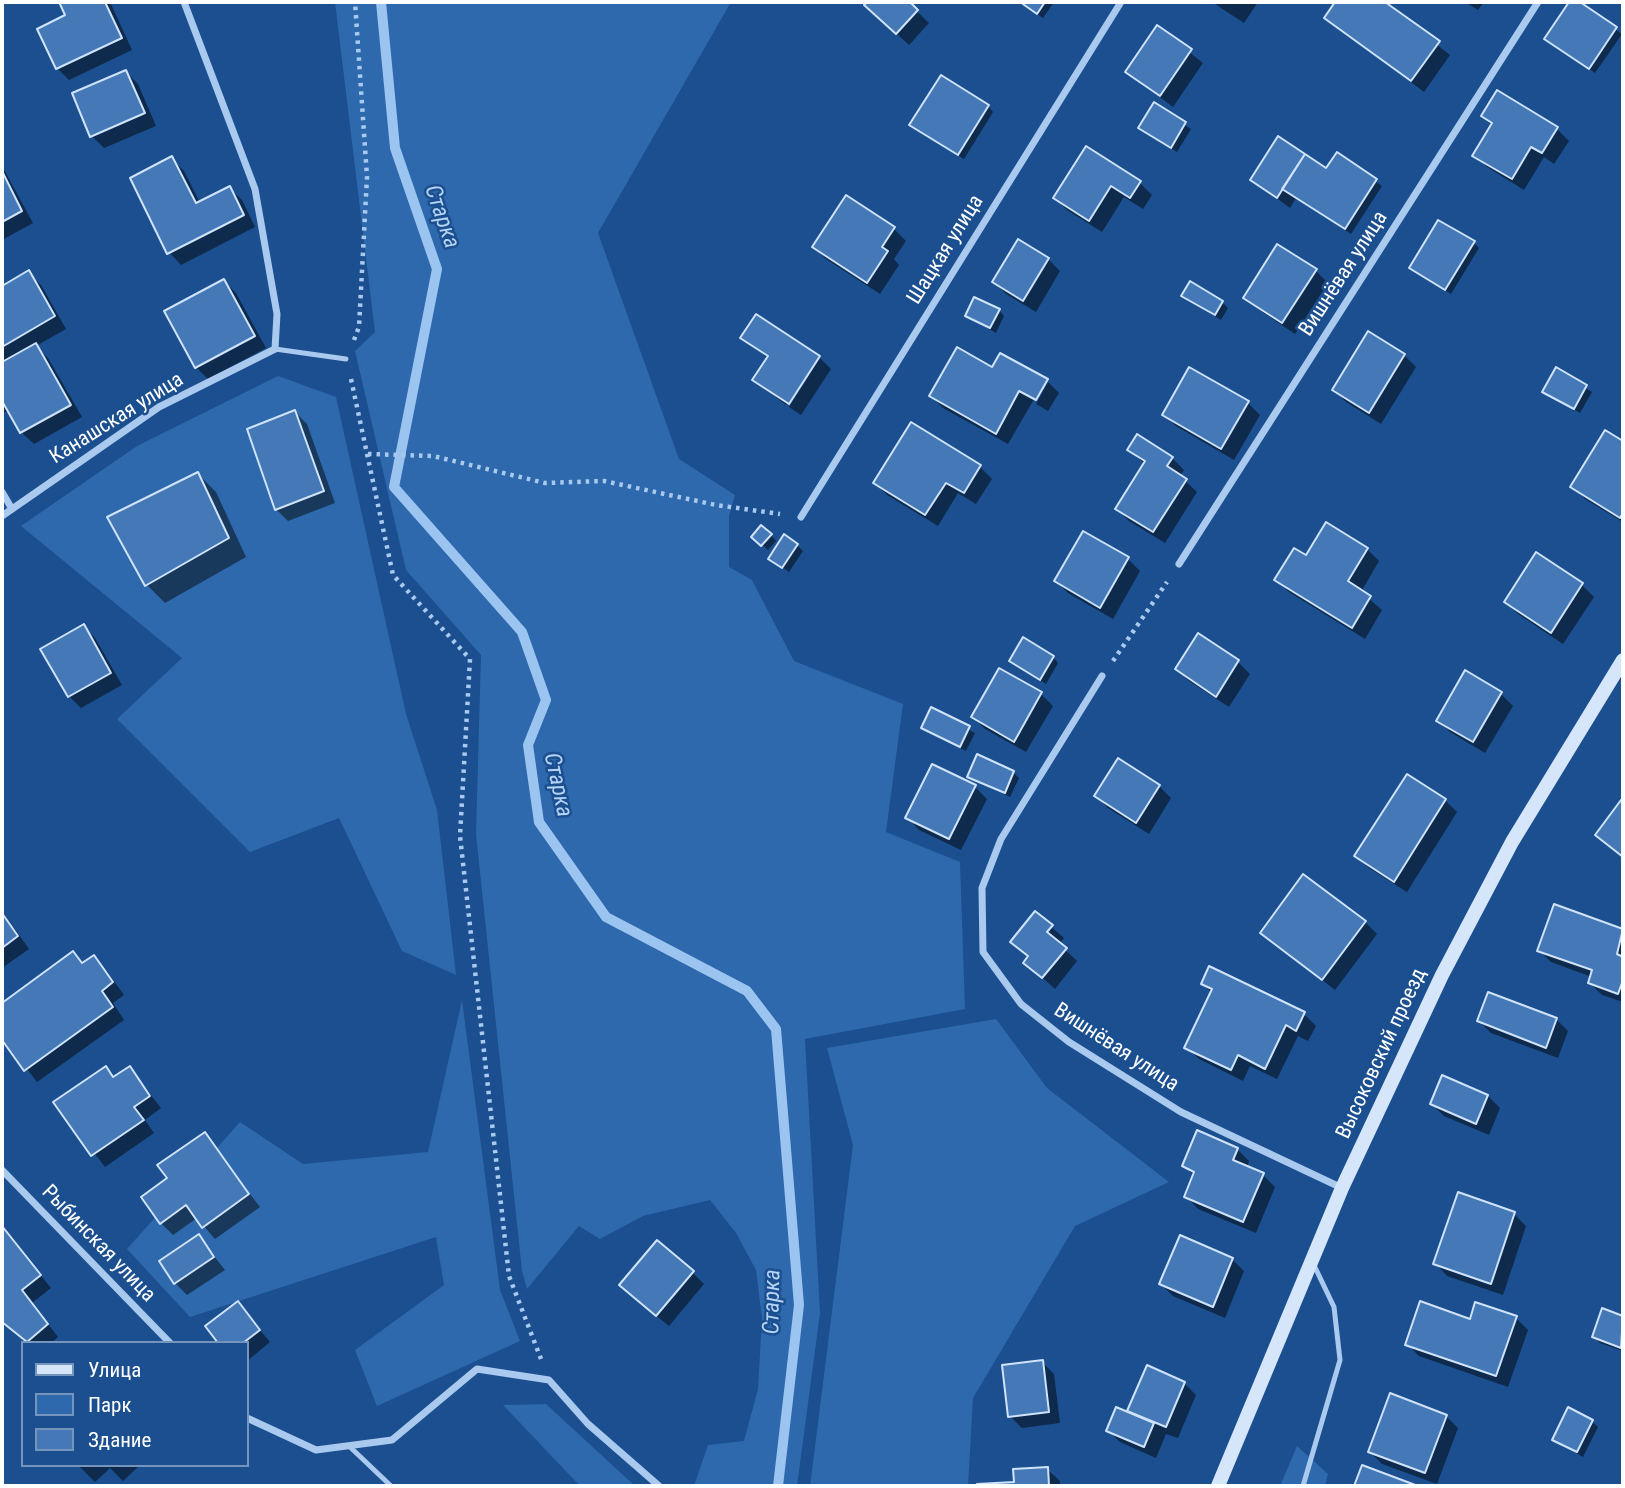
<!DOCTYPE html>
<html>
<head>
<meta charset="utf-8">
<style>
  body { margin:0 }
  #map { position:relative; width:1625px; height:1488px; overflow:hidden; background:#1b4f8f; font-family:"Roboto Condensed",sans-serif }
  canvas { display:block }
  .frame { position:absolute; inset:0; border:4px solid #fff; pointer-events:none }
  .legend { position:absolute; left:21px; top:1341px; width:228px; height:126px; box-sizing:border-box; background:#1b4f8f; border:2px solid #7695bc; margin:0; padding:9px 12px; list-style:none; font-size:21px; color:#fff }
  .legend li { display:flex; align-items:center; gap:14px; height:35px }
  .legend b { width:35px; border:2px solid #7695bc }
</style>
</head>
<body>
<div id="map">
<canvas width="1625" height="1488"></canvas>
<div class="frame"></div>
<ul class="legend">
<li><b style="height:9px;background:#d6e6fa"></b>Улица</li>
<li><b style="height:19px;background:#2e69ad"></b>Парк</li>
<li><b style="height:19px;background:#4478b7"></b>Здание</li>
</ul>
</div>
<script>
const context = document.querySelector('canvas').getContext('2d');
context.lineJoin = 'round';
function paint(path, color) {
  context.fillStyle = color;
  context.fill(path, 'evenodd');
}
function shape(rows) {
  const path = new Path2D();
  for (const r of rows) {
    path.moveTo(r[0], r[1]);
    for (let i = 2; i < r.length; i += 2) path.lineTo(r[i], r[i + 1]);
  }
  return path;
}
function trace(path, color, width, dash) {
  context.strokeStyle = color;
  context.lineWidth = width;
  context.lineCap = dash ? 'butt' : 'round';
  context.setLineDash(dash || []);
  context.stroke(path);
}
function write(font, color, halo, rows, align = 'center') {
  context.font = font + ' "Roboto Condensed",sans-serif';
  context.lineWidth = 5;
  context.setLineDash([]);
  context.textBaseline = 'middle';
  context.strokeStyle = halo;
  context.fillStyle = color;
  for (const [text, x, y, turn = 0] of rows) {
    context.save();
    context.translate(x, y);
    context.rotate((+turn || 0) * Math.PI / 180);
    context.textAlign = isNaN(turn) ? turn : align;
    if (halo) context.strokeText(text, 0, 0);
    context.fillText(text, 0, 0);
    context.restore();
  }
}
paint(shape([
  [335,2,731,2,598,233,679,459,735,495,729,516,729,567,752,580,794,661,903,704,886,832,960,862,965,1009,805,1039,820,1313,797,1486,694,1486,708,1445,744,1441,758,1389,762,1318,756,1270,736,1233,710,1200,643,1216,600,1239,579,1226,527,1289,522,1271,476,834,481,655,406,570,355,351,375,332],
  [278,376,336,397,406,714,437,810,456,975,402,951,339,818,250,852,117,719,182,658,21,526,137,446],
  [462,1000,500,1290,520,1341,377,1406,355,1350,444,1285,436,1237,190,1317,127,1249,240,1122,303,1164,428,1152],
  [996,1019,1047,1088,1169,1182,1075,1226,973,1398,968,1486,810,1486,853,1145,827,1048],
  [546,1404,635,1486,580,1486,503,1405],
  [1297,1446,1328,1474,1325,1486,1280,1486]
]), '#2e69ad');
paint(shape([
  [61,2,110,2,132,50,69,80,57,68,67,16],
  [870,2,907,2,929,23,909,45,866,5],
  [1020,2,1054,2,1043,18],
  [1212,2,1258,2,1244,23],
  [1337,2,1382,2,1450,55,1424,92,1326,18],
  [1465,2,1484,2,1478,10],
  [1571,2,1577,2,1622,34,1595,73,1547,38],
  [1157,27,1203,63,1173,107,1127,72],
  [126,72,138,84,156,126,104,148,92,136],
  [1154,105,1191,129,1177,152,1140,128],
  [988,106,993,112,964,159,917,130],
  [1483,116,1557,129,1569,141,1554,164,1544,157,1524,190,1487,167,1475,155,1493,126],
  [1087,149,1140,183,1152,195,1143,209,1124,197,1102,232,1067,210,1055,198],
  [1337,155,1382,186,1351,234,1296,198,1290,208,1252,180,1327,170],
  [172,159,184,171,200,203,229,188,242,200,255,227,181,265,169,252],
  [2,166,33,223,2,240],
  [846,197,894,229,906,241,894,259,899,265,880,294,826,259,814,247],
  [1474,243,1479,248,1451,294,1412,268],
  [1278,246,1316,271,1328,283,1295,334,1258,309,1246,297],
  [1048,259,1060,271,1036,312,1006,294,994,282],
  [28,273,41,285,66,329,36,346,48,358,82,417,34,444,21,432,9,410,2,414,2,288],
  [224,281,236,293,266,348,208,379,196,367],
  [1184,296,1222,302,1228,308,1221,320],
  [999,310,1004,316,996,333,967,316],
  [743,337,817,357,786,405,754,380,768,358],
  [1404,355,1416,367,1381,424,1346,402,1334,390],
  [820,358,831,369,801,415,789,407],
  [993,370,1048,382,1044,382,1008,444,943,408,931,396],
  [1556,370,1592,392,1580,413,1545,391],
  [1048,382,1059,393,1048,411,1036,404],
  [1248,403,1260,415,1234,460,1176,426,1164,414],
  [295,412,307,424,335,503,288,521,276,509],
  [1606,432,1623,443,1623,522,1585,499,1573,486],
  [1129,450,1172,458,1184,470,1180,476,1197,492,1165,543,1129,521,1117,509,1145,464],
  [980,467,992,479,976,504,958,493,938,526,887,495,875,483],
  [198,474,216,492,246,557,165,603,147,585],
  [771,535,776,541,768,550,754,537],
  [797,545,803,551,789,572,770,558],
  [1367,549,1379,561,1361,592,1382,610,1365,639,1289,592,1277,580,1306,558],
  [1128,559,1140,571,1113,619,1068,593,1056,581],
  [1582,585,1594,597,1563,644,1518,614,1506,602],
  [83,626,95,638,122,685,81,708,69,696,42,649],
  [1198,636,1238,662,1250,674,1229,707,1189,681,1177,669],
  [1053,657,1058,663,1046,684,1011,661],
  [1041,694,1053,706,1026,752,985,729,973,717],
  [1501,694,1513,706,1485,753,1450,732,1438,720],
  [932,710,975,733,966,751,923,728],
  [1013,772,1019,778,1010,797,969,776],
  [1159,786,1171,798,1149,834,1108,808,1096,796],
  [975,787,987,799,961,850,919,830,907,817],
  [1445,800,1457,812,1407,892,1369,868,1357,856],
  [1622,803,1623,804,1623,858,1597,835],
  [1555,906,1623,930,1623,1002,1602,995,1590,983,1592,977,1551,962,1539,950],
  [2,911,29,949,2,968],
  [1035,913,1064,938,1059,944,1077,961,1055,989,1025,962,1029,957,1013,942],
  [1365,922,1377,934,1335,990,1262,933],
  [73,953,84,964,93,957,105,969,124,995,113,1003,124,1020,37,1082,2,1037,2,1005],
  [1203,984,1304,1014,1316,1026,1308,1041,1298,1036,1277,1079,1250,1066,1243,1081,1199,1059,1187,1047,1212,993],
  [1556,1019,1568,1031,1558,1058,1491,1033,1479,1021],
  [105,1068,115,1078,130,1068,161,1108,145,1120,154,1133,105,1167,56,1103],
  [1443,1077,1488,1096,1500,1108,1489,1135,1444,1116,1432,1104],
  [204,1134,260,1207,215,1239,197,1218,173,1235,161,1223,169,1179],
  [1237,1149,1249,1161,1247,1168,1263,1175,1275,1187,1256,1233,1198,1209,1186,1196,1194,1176,1184,1165],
  [1514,1214,1526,1226,1503,1295,1447,1276,1435,1263],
  [2,1227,51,1288,32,1303,58,1337,51,1343,28,1343,2,1320],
  [198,1236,225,1270,187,1295,175,1283],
  [1232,1259,1244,1271,1225,1318,1173,1296,1161,1284],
  [692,1272,704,1284,669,1326,633,1297],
  [237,1303,270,1342,247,1361,247,1343,220,1343],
  [1604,1311,1623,1318,1623,1351,1600,1343,1594,1337],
  [1516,1318,1528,1330,1508,1387,1419,1356,1407,1344,1471,1321],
  [1042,1362,1054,1374,1060,1423,1022,1428,1010,1416],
  [1147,1368,1184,1383,1196,1395,1178,1438,1166,1434,1156,1458,1120,1442,1108,1430,1128,1413],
  [1446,1416,1458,1428,1437,1484,1382,1464,1370,1452],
  [1592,1421,1598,1427,1583,1457,1554,1440],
  [78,1465,140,1465,123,1481,110,1468,95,1482],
  [1047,1469,1060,1481,1060,1486,979,1486,1016,1483]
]), '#0007');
trace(shape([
  [381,2,395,148,437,269,394,487,522,632,546,700,528,745,539,822,606,917,747,991,776,1029,799,1305,778,1486]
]), '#9cc4f0', 10);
const building = shape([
  [59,2,105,2,122,38,56,69,37,29,65,15,59,2],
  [867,2,910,2,918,10,896,34,864,5,867,2],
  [1020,2,1045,2,1037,14,1020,2],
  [1335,2,1385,2,1440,41,1411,81,1324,18,1335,2],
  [1569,2,1580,2,1617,27,1589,69,1544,39,1569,2],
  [1157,25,1192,49,1160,96,1125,72,1157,25],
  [126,70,145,113,90,137,72,93,126,70],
  [941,75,989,105,958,155,909,125,941,75],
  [1497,90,1558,127,1542,153,1531,147,1512,179,1472,156,1492,123,1481,116,1497,90],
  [1154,102,1186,122,1171,148,1138,128,1154,102],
  [1278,136,1305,154,1277,198,1250,180,1278,136],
  [1086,146,1141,181,1130,198,1111,186,1089,221,1053,198,1086,146],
  [1337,152,1377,179,1345,229,1282,189,1305,154,1326,168,1337,152],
  [172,156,196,203,230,186,244,215,167,254,130,178,172,156],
  [2,171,22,211,2,222,2,171],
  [846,195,895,227,882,247,888,251,867,283,812,247,846,195],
  [1438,220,1475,241,1445,290,1409,268,1438,220],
  [1018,239,1049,258,1023,301,992,282,1018,239],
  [1277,244,1317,269,1282,323,1243,298,1277,244],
  [29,270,55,316,2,347,2,286,29,270],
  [224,279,255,336,195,368,164,311,224,279],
  [1190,281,1223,301,1215,315,1181,296,1190,281],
  [974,297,1000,309,990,328,965,316,974,297],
  [756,314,820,356,789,404,752,380,768,356,740,338,756,314],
  [1368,331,1405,354,1369,413,1332,390,1368,331],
  [36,343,71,405,20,433,2,401,2,362,36,343],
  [957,347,992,367,1000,353,1048,379,1036,400,1019,391,996,434,929,396,957,347],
  [1189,367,1249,401,1221,449,1162,415,1189,367],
  [1556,367,1587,385,1574,409,1542,392,1556,367],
  [295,410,324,491,275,510,247,429,295,410],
  [911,422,981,465,964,493,946,483,925,515,873,483,911,422],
  [1605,430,1623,441,1623,513,1620,518,1570,487,1605,430],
  [1137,434,1173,457,1167,466,1187,479,1153,532,1115,509,1145,461,1127,450,1137,434],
  [198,472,229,538,145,586,107,517,198,472],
  [1326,522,1368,548,1348,581,1371,596,1352,628,1274,580,1294,548,1306,555,1326,522],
  [761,525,772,534,761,546,751,537,761,525],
  [1083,531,1129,557,1100,608,1054,581,1083,531],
  [784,534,798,544,782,568,768,559,784,534],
  [1536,552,1583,583,1551,633,1504,602,1536,552],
  [84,624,111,673,68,697,40,649,84,624],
  [1198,633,1239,660,1216,697,1175,669,1198,633],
  [1023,637,1054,656,1040,680,1009,661,1023,637],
  [999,668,1042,692,1014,742,971,717,999,668],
  [1465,670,1502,692,1473,742,1436,721,1465,670],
  [931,707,970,726,960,747,921,728,931,707],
  [977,754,1014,771,1005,793,967,777,977,754],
  [1118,758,1160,785,1136,823,1094,796,1118,758],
  [932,764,976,785,949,839,905,818,932,764],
  [1407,774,1446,799,1394,882,1354,856,1407,774],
  [1621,800,1623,802,1623,857,1595,835,1621,800],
  [1303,874,1366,921,1322,980,1260,933,1303,874],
  [1554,904,1623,929,1617,954,1623,957,1623,980,1618,994,1588,983,1592,970,1537,951,1554,904],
  [1035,911,1053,925,1047,932,1067,948,1042,978,1023,963,1028,956,1010,942,1035,911],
  [2,913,18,936,2,948,2,913],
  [73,951,82,963,94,955,113,982,102,991,113,1007,24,1071,2,1040,2,1003,73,951],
  [1209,966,1305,1012,1296,1031,1286,1025,1265,1069,1238,1055,1231,1070,1184,1048,1212,989,1201,984,1209,966],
  [1488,992,1557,1018,1546,1048,1477,1021,1488,992],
  [106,1066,113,1077,130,1066,150,1096,134,1107,144,1120,91,1156,53,1102,106,1066],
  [1442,1075,1488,1095,1476,1124,1430,1104,1442,1075],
  [1197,1130,1238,1148,1233,1160,1264,1173,1243,1222,1184,1197,1194,1172,1182,1166,1197,1130],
  [205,1132,249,1194,202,1228,186,1205,160,1224,141,1197,167,1178,157,1165,205,1132],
  [1458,1192,1515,1212,1491,1284,1433,1264,1458,1192],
  [2,1226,41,1275,22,1290,48,1324,27,1342,2,1322,2,1226],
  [199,1234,214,1257,174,1284,159,1261,199,1234],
  [1180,1235,1233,1258,1213,1307,1159,1284,1180,1235],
  [657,1240,694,1271,656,1316,619,1285,657,1240],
  [238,1301,260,1330,243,1343,218,1343,205,1326,238,1301],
  [1420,1301,1470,1319,1475,1302,1517,1316,1496,1376,1405,1345,1420,1301],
  [1602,1308,1623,1316,1621,1348,1592,1337,1602,1308],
  [1043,1360,1049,1412,1008,1417,1002,1365,1043,1360],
  [1147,1365,1185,1382,1166,1427,1127,1411,1147,1365],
  [1390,1393,1447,1415,1425,1473,1368,1452,1390,1393],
  [1116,1407,1154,1423,1144,1447,1106,1431,1116,1407],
  [1568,1407,1593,1420,1577,1452,1552,1440,1568,1407],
  [1362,1465,1418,1486,1354,1486,1362,1465],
  [1048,1467,1049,1486,977,1486,977,1484,1014,1482,1013,1469,1048,1467]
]);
paint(building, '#4478b7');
trace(building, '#cfe3fa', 2);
trace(shape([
  [354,340,359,327,367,177,355,2],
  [351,379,393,575,470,659,460,836,509,1276,541,1359],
  [368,454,433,456,545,483,604,481,716,505,780,514],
  [1113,661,1167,582]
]), '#a9c9ee', 4.5, [3.5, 5]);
trace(shape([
  [275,349,346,359],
  [349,1446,391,1486],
  [1303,1486,1340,1360,1334,1307,1313,1263]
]), '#a9c9ee', 5);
trace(shape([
  [2,492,12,509],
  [2,516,159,407,275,349,277,314,255,189,184,2],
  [801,517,1121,2],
  [1179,564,1538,2],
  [1102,676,1001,839,982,888,983,952,1021,1004,1069,1042,1181,1112,1342,1188],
  [2,1170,170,1343],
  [247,1418,316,1450,392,1440,477,1369,549,1380,588,1424,659,1486]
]), '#a9c9ee', 7);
trace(shape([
  [1218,1486,1342,1188,1442,975,1512,842,1623,660]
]), '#d6e6fa', 14);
write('21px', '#fff', '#1b4f8f', [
  ["Шацкая улица",946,250,-58],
  ["Вишнёвая улица",1344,274,-57],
  ["Канашская улица",117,419,-32],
  ["Вишнёвая улица",1116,1048,33],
  ["Высоковский проезд",1382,1054,-65],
  ["Рыбинская улица",98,1244,46]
]);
write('italic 23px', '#b5d3f5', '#1b4f8f', [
  ["Старка",441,217,71],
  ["Старка",557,785,78],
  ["Старка",773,1302,-89]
]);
</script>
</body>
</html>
